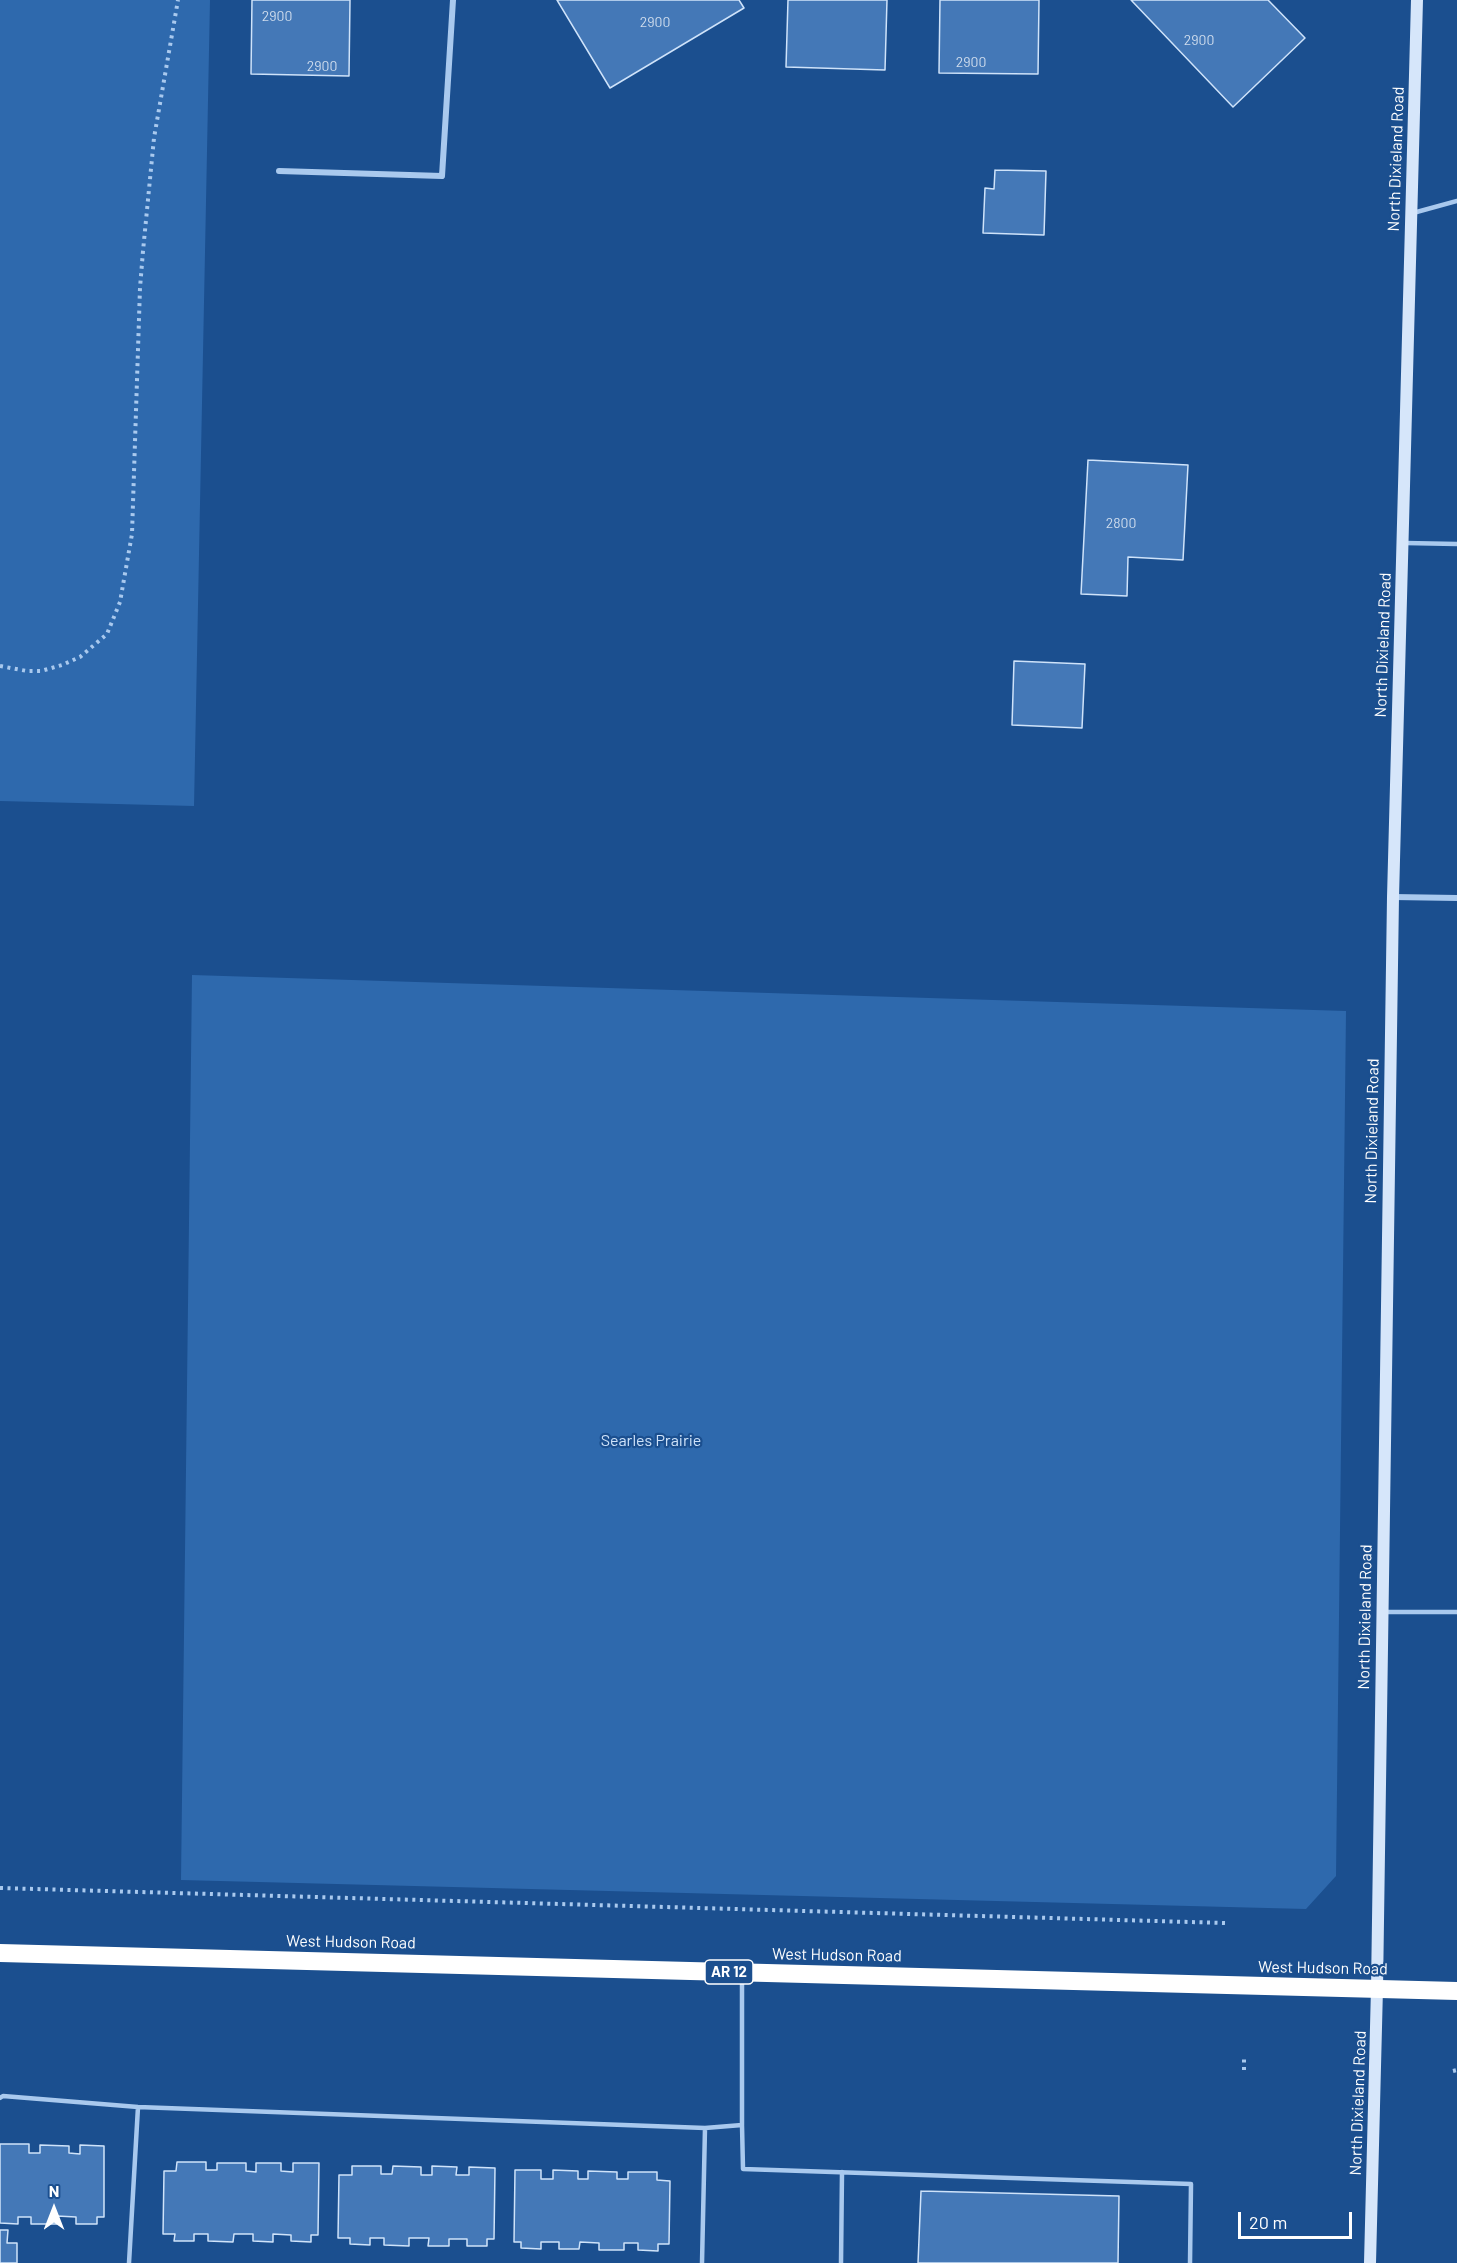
<!DOCTYPE html>
<html>
<head>
<meta charset="utf-8">
<style>
  body { margin:0 }
  #map { position:relative; width:1457px; height:2263px; overflow:hidden; background:#1b4f8f; font-family:Barlow,sans-serif }
  canvas { display:block }
  .north { position:absolute; left:24px; top:2179px; width:60px; height:60px; -webkit-text-stroke:4px #1b4f8f; paint-order:stroke; rotate:0deg; font-size:16px; font-weight:700; line-height:24px; text-align:center; color:#fff }
  .north::after { content:''; display:block; margin:auto; width:21px; height:27px; background:#fff; clip-path:polygon(50% 0,100% 100%,50% 72%,0 100%) }
  .scale { position:absolute; left:1238px; top:2212px; width:114px; height:27px; box-sizing:border-box; border:3px solid #fff; border-top:0; padding-left:8px; font-size:18px; line-height:21px; white-space:nowrap; color:#fff; -webkit-text-stroke:4px #1b4f8f; paint-order:stroke }
</style>
</head>
<body>
<div id="map">
<canvas width="1457" height="2263"></canvas>
<div class="north">N</div>
<div class="scale">20 m</div>
</div>
<script>
const context = document.querySelector('canvas').getContext('2d');
context.lineJoin = 'round';
function paint(path, color) {
  context.fillStyle = color;
  context.fill(path, 'evenodd');
}
function shape(rows) {
  const path = new Path2D();
  for (const r of rows) {
    path.moveTo(r[0], r[1]);
    for (let i = 2; i < r.length; i += 2) path.lineTo(r[i], r[i + 1]);
  }
  return path;
}
function trace(path, color, width, dash) {
  context.strokeStyle = color;
  context.lineWidth = width;
  context.lineCap = dash ? 'butt' : 'round';
  context.setLineDash(dash || []);
  context.stroke(path);
}
function write(font, color, halo, rows, align = 'center') {
  context.font = font + ' Barlow,sans-serif';
  context.lineWidth = 4.5;
  context.setLineDash([]);
  context.textBaseline = 'middle';
  context.strokeStyle = halo;
  context.fillStyle = color;
  for (const [text, x, y, turn = 0] of rows) {
    context.save();
    context.translate(x, y);
    context.rotate((+turn || 0) * Math.PI / 180);
    context.textAlign = isNaN(turn) ? turn : align;
    if (halo) context.strokeText(text, 0, 0);
    context.fillText(text, 0, 0);
    context.restore();
  }
}
paint(shape([
  [0,0,210,0,194,806,0,801],
  [192,975,1346,1011,1336,1876,1306,1909,181,1880]
]), '#2e69ad');
const building = shape([
  [252,0,350,0,349,76,251,74,252,0],
  [557,0,739,0,744,8,610,88,557,0],
  [788,0,887,0,885,70,786,67,788,0],
  [940,0,1039,0,1038,74,939,73,940,0],
  [1131,0,1268,0,1305,38,1233,107,1131,0],
  [995,170,1046,171,1044,235,983,233,985,188,994,189,995,170],
  [1088,460,1188,465,1183,560,1128,557,1127,596,1081,594,1088,460],
  [1014,661,1085,664,1082,728,1012,725,1014,661],
  [0,2144,29,2144,29,2153,40,2153,40,2145,69,2146,69,2153,80,2154,80,2145,104,2146,104,2217,97,2217,97,2224,76,2224,76,2217,57,2216,57,2224,31,2224,31,2217,18,2217,18,2224,0,2223,0,2144],
  [177,2162,206,2162,206,2170,217,2170,217,2163,246,2163,246,2171,256,2172,256,2163,281,2163,281,2171,293,2172,293,2163,319,2163,318,2235,311,2235,311,2242,291,2241,291,2235,273,2234,273,2242,253,2241,253,2234,234,2234,233,2242,208,2241,208,2234,194,2234,194,2241,174,2241,175,2234,163,2234,164,2171,176,2171,177,2162],
  [352,2166,381,2166,381,2174,392,2174,393,2166,421,2167,421,2175,432,2175,432,2166,457,2167,456,2175,469,2175,469,2167,495,2168,494,2239,487,2239,487,2246,467,2246,467,2239,449,2239,449,2246,428,2246,429,2238,409,2238,409,2246,384,2245,384,2238,370,2238,370,2245,350,2244,350,2238,338,2238,339,2175,352,2175,352,2166],
  [515,2170,541,2170,541,2179,553,2179,553,2170,578,2171,578,2179,588,2179,588,2171,617,2172,617,2179,628,2179,628,2172,657,2172,657,2180,670,2181,669,2244,658,2244,658,2251,638,2250,638,2243,624,2243,624,2250,599,2250,599,2243,580,2242,579,2249,559,2249,559,2242,541,2242,541,2249,521,2248,521,2242,514,2242,515,2170],
  [921,2191,1119,2196,1118,2263,918,2263,921,2191],
  [0,2230,8,2230,7,2243,17,2243,17,2263,0,2263,0,2230]
]);
paint(building, '#4478b7');
trace(building, '#cfe3fa', 1.5);
trace(shape([
  [0,666,27,671,41,671,62,665,80,657,107,634,120,602,132,534,140,288,143,251,154,138,178,0],
  [0,1888,1225,1923],
  [1244,2070,1244,2057],
  [1453,2071,1457,2070]
]), '#a9c9ee', 4, [3, 4.5]);
trace(shape([
  [1413,213,1457,201],
  [1405,543,1457,544],
  [1385,1612,1457,1612],
  [0,2098,3,2096,138,2107,705,2128,742,2125,742,1977],
  [742,2125,743,2169,1191,2184,1190,2263],
  [129,2263,138,2107],
  [702,2263,705,2128],
  [841,2263,842,2172]
]), '#a9c9ee', 4.5);
trace(shape([
  [279,171,442,176,453,0],
  [1393,897,1457,898]
]), '#a9c9ee', 6);
trace(shape([
  [1370,2263,1377,1988,1393,897,1417,0]
]), '#d6e6fa', 12);
trace(shape([
  [0,1953,1457,1991]
]), '#fff', 18);
write('14px', '#d0dded', null, [
  ["2900",277,16],
  ["2900",655,22],
  ["2900",1199,40],
  ["2900",971,62],
  ["2900",322,66],
  ["2800",1121,523]
]);
for (const [x, y, w] of [
  [729,1972,48]
]) {
  const box = new Path2D();
  box.roundRect(x - w / 2, y - 12, w, 24, 4.5);
  context.fillStyle = '#1b4f8f';
  context.fill(box);
  trace(box, '#fff', 1.5);
}
write('bold 15px', '#fff', null, [
  ["AR 12",729,1972]
]);
write('16px', '#fff', '#1b4f8f', [
  ["North Dixieland Road",1396,159,-88],
  ["North Dixieland Road",1383,645,-88],
  ["North Dixieland Road",1372,1131,-89],
  ["North Dixieland Road",1365,1617,-89],
  ["West Hudson Road",351,1942,1],
  ["West Hudson Road",837,1955,1],
  ["West Hudson Road",1323,1968,1],
  ["North Dixieland Road",1358,2103,-88]
]);
write('16px', '#cfe3fa', '#1b4f8f', [
  ["Searles Prairie",651,1441]
]);
</script>
</body>
</html>
